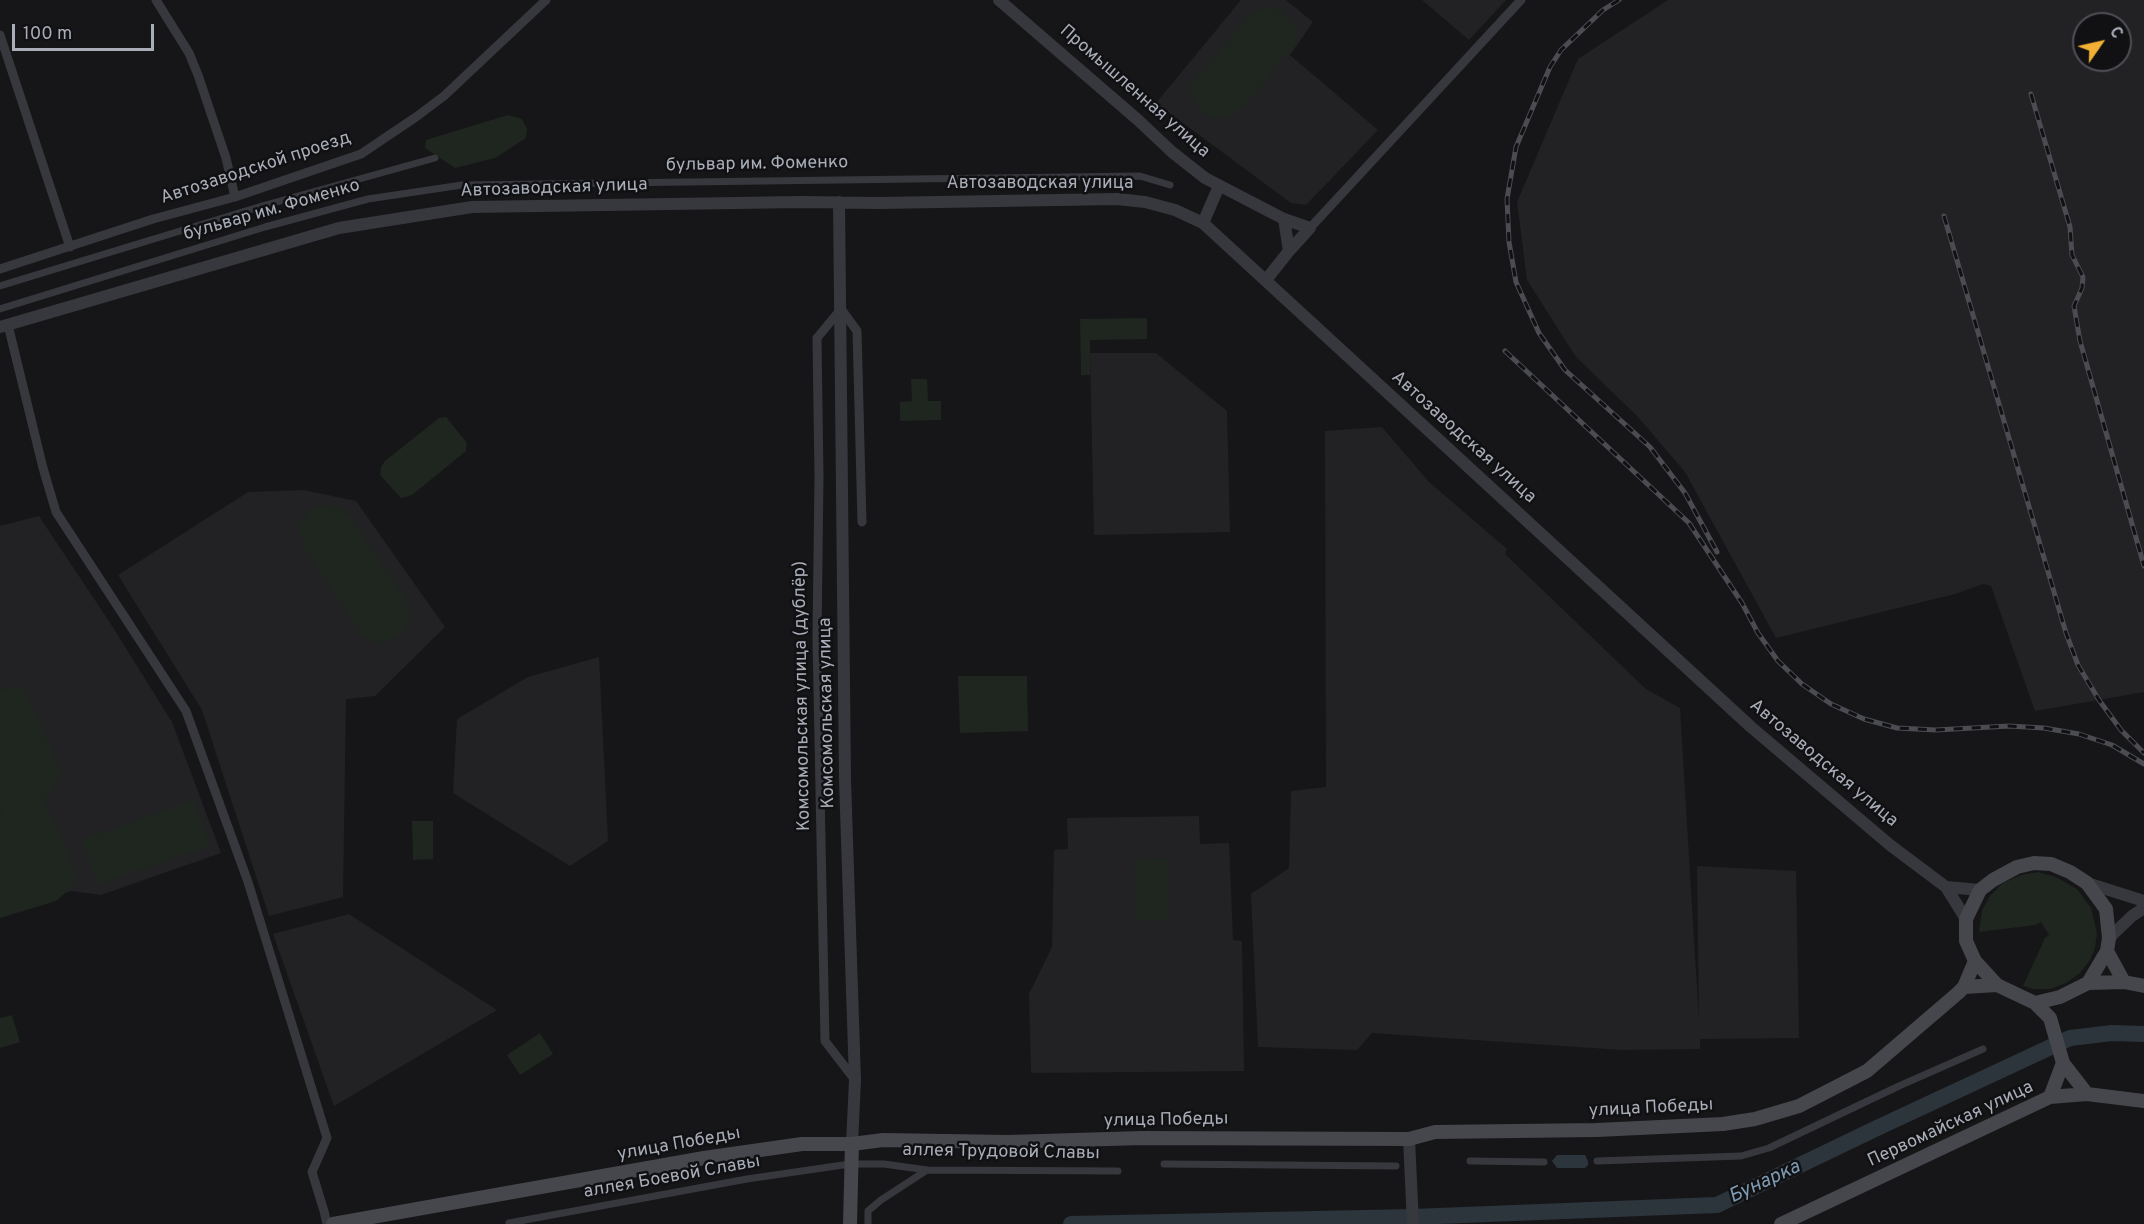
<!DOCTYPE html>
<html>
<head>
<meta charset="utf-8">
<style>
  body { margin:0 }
  #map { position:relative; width:2144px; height:1224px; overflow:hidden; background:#161618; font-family:Overpass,sans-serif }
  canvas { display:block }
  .north { position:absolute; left:2072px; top:12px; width:60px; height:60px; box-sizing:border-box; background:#111113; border:2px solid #4d4f55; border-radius:50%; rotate:56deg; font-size:16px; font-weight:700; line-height:24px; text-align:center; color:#a8adb8 }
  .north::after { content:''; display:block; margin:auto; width:21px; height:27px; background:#f2b134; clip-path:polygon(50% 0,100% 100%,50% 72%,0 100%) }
  .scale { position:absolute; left:12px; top:24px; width:142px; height:27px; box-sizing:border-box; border:3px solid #a8adb8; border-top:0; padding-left:8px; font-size:18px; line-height:21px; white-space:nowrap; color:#a8adb8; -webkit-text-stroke:4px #111113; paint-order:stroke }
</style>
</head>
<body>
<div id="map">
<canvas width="2144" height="1224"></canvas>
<div class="north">С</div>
<div class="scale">100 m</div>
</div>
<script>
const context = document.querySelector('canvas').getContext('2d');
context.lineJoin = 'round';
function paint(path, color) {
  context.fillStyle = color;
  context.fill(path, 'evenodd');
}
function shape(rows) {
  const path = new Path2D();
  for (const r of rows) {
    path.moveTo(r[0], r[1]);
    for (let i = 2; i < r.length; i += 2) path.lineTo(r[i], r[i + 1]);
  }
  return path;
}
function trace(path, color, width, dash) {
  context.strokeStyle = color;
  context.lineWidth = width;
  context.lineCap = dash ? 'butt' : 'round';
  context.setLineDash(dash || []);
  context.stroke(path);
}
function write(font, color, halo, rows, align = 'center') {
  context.font = font + ' Overpass,sans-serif';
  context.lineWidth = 5;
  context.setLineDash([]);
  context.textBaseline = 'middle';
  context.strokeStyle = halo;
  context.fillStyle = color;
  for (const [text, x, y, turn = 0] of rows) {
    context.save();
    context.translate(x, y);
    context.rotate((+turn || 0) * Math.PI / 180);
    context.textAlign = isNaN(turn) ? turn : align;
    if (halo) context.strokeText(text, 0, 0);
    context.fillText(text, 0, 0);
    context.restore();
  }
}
paint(shape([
  [1241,0,1286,0,1313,22,1290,55,1378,130,1306,205,1291,203,1156,103],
  [1422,0,1506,0,1469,40],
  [1668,0,2144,0,2144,692,2035,711,1991,586,1983,584,1955,594,1776,638,1685,472,1638,417,1576,357,1527,280,1517,202,1578,59],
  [2084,24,2120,24,2120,60,2084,60],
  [1090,353,1156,353,1227,411,1230,532,1094,535],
  [1382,427,1429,482,1507,549,1505,554,1646,689,1680,708,1699,1022,1697,866,1796,871,1799,1038,1700,1039,1700,1049,1622,1050,1372,1033,1357,1050,1258,1047,1251,894,1289,868,1291,791,1326,787,1325,431],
  [304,490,356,501,445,627,375,696,346,699,343,897,269,916,202,710,118,575,248,492],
  [39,516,109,621,172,722,221,853,101,895,72,891,9,909,0,880,0,526],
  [599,657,608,841,570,866,453,793,457,719,528,677],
  [1199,816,1200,844,1229,843,1233,940,1242,941,1244,1071,1031,1073,1029,994,1052,947,1054,850,1068,849,1067,818],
  [349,914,497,1010,334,1106,273,934]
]), '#222225');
paint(shape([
  [1267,8,1275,8,1289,17,1295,25,1296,42,1244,107,1226,118,1217,119,1207,116,1200,110,1193,100,1190,90,1192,83,1249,16,1257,10],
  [508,115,522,119,527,129,526,138,495,158,455,168,425,148,426,140],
  [1147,318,1147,339,1090,340,1090,375,1081,375,1080,319],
  [911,379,927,379,928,401,941,401,941,420,900,421,900,402,912,401],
  [446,417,467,443,466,451,412,495,401,498,380,475,381,467,385,461,439,418],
  [334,504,349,515,408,603,409,621,397,637,381,644,363,636,304,547,299,526,311,509],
  [958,676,1027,676,1028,731,960,733],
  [23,686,63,775,44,800,64,841,78,882,56,901,0,918,0,819,3,818,0,805,0,690],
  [194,800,210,846,97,884,82,839],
  [412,821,433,821,433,859,413,860],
  [1167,858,1169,920,1135,921,1134,859],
  [2038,872,2056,877,2077,889,2091,908,2097,933,2095,948,2090,960,2080,973,2066,983,2050,989,2034,989,2023,986,2045,938,2049,935,2041,922,2035,925,1979,932,1982,910,1990,896,2003,883,2021,875],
  [12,1015,20,1042,0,1048,0,1018],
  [540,1033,553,1054,520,1075,507,1055]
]), '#1e261f');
paint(shape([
  [1557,1155,1585,1155,1588,1161,1588,1165,1585,1168,1557,1168,1552,1161]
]), '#2c353c');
trace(shape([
  [1071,1224,1413,1217,1717,1205,1877,1128,2070,1038,2112,1033,2144,1034]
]), '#2c353c', 16);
trace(shape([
  [0,286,262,206,435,158],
  [0,309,265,227,368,199,462,185,1140,176,1170,185],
  [1470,1161,1544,1162],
  [1597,1161,1741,1156,1769,1148,1899,1086,1983,1049],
  [1164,1164,1396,1166],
  [509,1223,747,1179,850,1164,884,1164,927,1170,1118,1171],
  [868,1224,868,1211,881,1200,927,1170]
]), '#37383d', 7);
trace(shape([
  [156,0,189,53,198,75,226,158,235,197],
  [0,35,70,247],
  [1310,228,1521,0],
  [0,269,153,219,235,197,361,154,416,117,444,96,546,0],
  [8,325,43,468,56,512,186,711,248,882,327,1138,312,1172,324,1211,327,1224],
  [855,1080,825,1041,817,639,819,477,817,338,841,309,857,331,862,522]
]), '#37383d', 9);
trace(shape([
  [999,0,1138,120,1172,152,1205,178,1284,219,1310,228,1289,251],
  [839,202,845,780,855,1080,852,1144],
  [1203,223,1219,186],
  [1266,280,1289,251,1284,219],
  [0,327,339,228,472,207,801,202,879,203,1117,199,1145,202,1175,210,1203,223,1751,727,1890,845,1946,887,1966,919],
  [2087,883,2144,901],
  [1946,887,1980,890],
  [2109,938,2132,916,2144,908],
  [1409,1139,1413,1224]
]), '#37383d', 12);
trace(shape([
  [2107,951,2124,982],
  [2088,983,2124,982,2144,986],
  [1964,987,1997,985],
  [2035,1003,2060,997,2088,983,2107,951,2109,938,2106,909,2087,883,2070,872,2051,864,2034,863,2017,867,1993,880,1980,890,1966,919,1966,941,1975,961,1997,985,2035,1003,2050,1018,2063,1063,2087,1094],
  [2050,1097,2063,1063],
  [333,1224,704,1158,802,1144,852,1144,883,1140,1008,1142,1142,1138,1409,1139,1435,1132,1597,1130,1723,1124,1755,1119,1799,1106,1867,1071,1958,993,1964,987,1975,961],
  [850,1224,852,1144],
  [1781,1224,2050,1097,2087,1094,2144,1101]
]), '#45474d', 14);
const rail = shape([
  [1619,0,1603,10,1561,50,1550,67,1516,147,1507,199,1509,242,1516,282,1539,333,1565,370,1650,447,1685,493,1717,552],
  [2031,94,2070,227,2072,255,2083,277,2082,288,2074,306,2080,341,2144,566],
  [1944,216,2066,633,2078,665,2099,700,2121,730,2144,753],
  [1505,351,1689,523,1742,603,1758,633,1778,661,1802,684,1831,704,1864,719,1897,728,1936,730,2009,726,2044,728,2079,734,2112,745,2144,764]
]);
trace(rail, '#4a4c52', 5);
trace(rail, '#111113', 3, [9]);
write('18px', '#a8adb8', '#111113', [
  ["Промышленная улица",1134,92,41],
  ["бульвар им. Фоменко",757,165,-1],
  ["Автозаводской проезд",256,169,-18],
  ["Автозаводская улица",1040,184],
  ["Автозаводская улица",554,189,-2],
  ["бульвар им. Фоменко",272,211,-16],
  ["Автозаводская улица",1463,438,42],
  ["Комсомольская улица (дублёр)",803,696,-91],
  ["Комсомольская улица",828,713,-91],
  ["Автозаводская улица",1823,764,40],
  ["улица Победы",1651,1109,-3],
  ["улица Победы",1166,1121,-1],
  ["Первомайская улица",1951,1125,-25],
  ["улица Победы",679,1145,-10],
  ["аллея Трудовой Славы",1001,1153,1],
  ["аллея Боевой Славы",672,1178,-10]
]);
write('italic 20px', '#7f9bb3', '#111113', [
  ["Бунарка",1765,1183,-25]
]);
</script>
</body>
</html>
